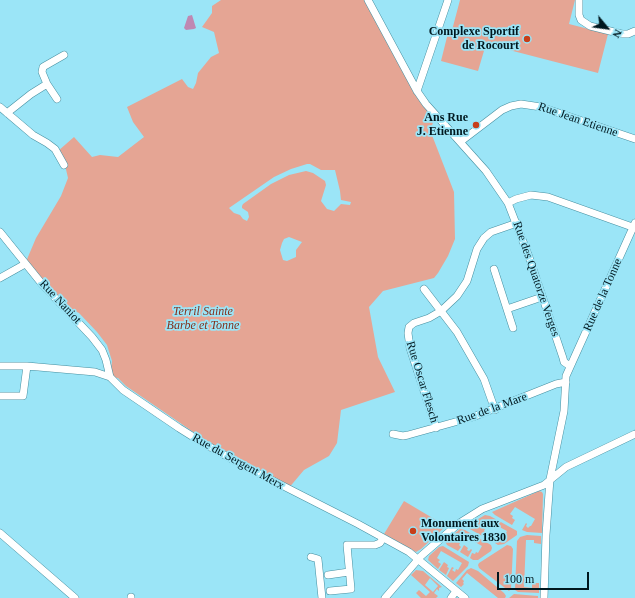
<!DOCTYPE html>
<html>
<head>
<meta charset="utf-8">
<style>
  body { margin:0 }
  #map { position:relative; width:635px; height:598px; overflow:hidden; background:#9be5f7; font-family:"Times New Roman",serif }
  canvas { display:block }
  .north { position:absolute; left:587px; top:8px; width:40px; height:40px; -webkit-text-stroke:3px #9be5f7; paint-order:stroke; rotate:119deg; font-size:11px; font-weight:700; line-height:16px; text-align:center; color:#00181f }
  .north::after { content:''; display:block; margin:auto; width:14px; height:18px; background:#00181f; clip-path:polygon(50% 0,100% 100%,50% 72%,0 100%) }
  .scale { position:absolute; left:497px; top:572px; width:92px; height:18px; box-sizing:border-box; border:2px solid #00181f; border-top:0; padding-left:5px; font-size:12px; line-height:14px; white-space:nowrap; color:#00181f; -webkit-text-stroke:3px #9be5f7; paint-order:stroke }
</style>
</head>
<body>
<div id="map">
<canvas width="635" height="598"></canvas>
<div class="north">N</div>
<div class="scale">100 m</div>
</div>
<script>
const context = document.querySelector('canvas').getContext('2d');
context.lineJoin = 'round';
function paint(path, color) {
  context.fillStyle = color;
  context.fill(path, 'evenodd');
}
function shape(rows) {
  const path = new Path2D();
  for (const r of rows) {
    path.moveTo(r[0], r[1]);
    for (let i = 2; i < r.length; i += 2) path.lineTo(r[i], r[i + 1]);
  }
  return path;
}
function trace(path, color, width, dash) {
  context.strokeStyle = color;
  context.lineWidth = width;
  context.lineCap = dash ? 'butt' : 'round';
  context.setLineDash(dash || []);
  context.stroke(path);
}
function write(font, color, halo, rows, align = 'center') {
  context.font = font + ' "Times New Roman",serif';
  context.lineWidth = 3.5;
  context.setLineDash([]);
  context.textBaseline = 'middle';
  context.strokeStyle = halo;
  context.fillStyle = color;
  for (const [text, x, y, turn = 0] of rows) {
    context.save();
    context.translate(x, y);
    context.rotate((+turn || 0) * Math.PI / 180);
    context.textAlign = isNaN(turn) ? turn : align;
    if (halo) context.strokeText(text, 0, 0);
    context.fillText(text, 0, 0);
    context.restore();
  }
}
paint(shape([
  [221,0,368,0,435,118,430,130,454,192,455,239,448,256,438,273,434,278,383,291,369,307,378,357,395,392,341,410,337,443,329,456,304,470,288,489,248,463,205,440,126,386,118,378,110,377,112,361,107,345,97,332,79,313,60,304,25,264,36,238,61,196,68,178,65,165,58,151,74,137,92,157,100,155,118,157,144,137,133,122,127,107,182,79,188,87,193,89,196,83,198,73,211,57,219,53,214,32,202,27,212,13,212,6],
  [307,164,310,164,321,170,335,170,340,191,341,200,351,202,350,205,341,204,334,211,327,209,321,201,326,185,325,181,313,173,306,171,289,175,271,184,243,204,242,206,242,208,248,212,249,217,247,221,243,219,240,215,234,213,229,208,274,177,291,169],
  [289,237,302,242,296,250,296,257,287,261,283,260,280,250,282,243,284,239],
  [460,0,575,0,569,24,608,34,598,73,486,44,478,71,441,61,448,33,451,34],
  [539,491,542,492,543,494,542,533,527,532,522,530,526,523,527,524,526,526,528,528,530,526,531,526,535,519,515,507,510,514,513,516,512,518,515,520,512,525,495,515,492,512],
  [404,501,446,526,421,549,416,552,384,534],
  [485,515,490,516,517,531,517,535,504,544,498,545,495,543,497,539,500,540,502,538,503,539,507,531,486,520,482,527,485,529,484,531,486,532,484,537,468,528,466,526],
  [460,529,465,530,491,545,492,548,491,551,478,560,473,560,470,558,472,553,475,554,476,552,478,553,482,546,461,534,457,541,460,543,459,545,461,547,458,551,447,545,445,541],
  [527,535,541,536,541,544,534,543,534,540,526,540,524,587,532,588,532,584,534,584,535,583,539,583,539,593,518,592,515,590,517,541,520,537],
  [464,545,468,548,467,550,469,551,471,549,472,550,468,557,460,552],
  [507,545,511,546,513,549,511,589,509,591,479,568,478,565,479,563],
  [443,546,469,562,468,566,453,581,447,576,452,567,454,568,452,570,455,572,456,569,458,570,462,563,441,551,437,558,440,560,438,562,441,564,438,569,428,560,429,556,439,547],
  [444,562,448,565,447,567,449,568,446,575,439,570],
  [471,568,478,571,504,593,506,596,505,598,498,598,467,573,462,579,464,581,463,583,464,584,461,587,456,583,467,570],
  [416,570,423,571,442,587,439,588,439,591,437,589,434,593,438,596,436,598,421,598,416,593,419,590,426,596,430,592,411,575],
  [430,578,438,586,433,592,425,585],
  [514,594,538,596,538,598,509,598]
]), '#e5a594');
paint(shape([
  [192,15,196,28,194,29,186,30,184,28,188,16]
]), '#bf88b2');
const minor = shape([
  [368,0,417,91,426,104,486,171,508,203,529,257,563,358,564,362,570,366],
  [579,0,579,15,581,20,590,26,622,34,628,34,635,31],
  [417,91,448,0],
  [57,99,47,84,42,72,43,67,64,55],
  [0,107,33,135,47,143,55,149,64,165],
  [7,113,31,94,47,84],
  [460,142,502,110,511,106,521,104,541,107,635,139],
  [508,203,516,199,531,195,548,197,635,228],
  [0,232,42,284,92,337,102,350,106,360,110,377],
  [494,269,513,328],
  [0,278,25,264],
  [424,289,457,332,484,379,495,410],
  [507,309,542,297],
  [0,366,27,366,95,372,110,377,123,390,179,428,203,443,246,467,358,524,409,552,465,598],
  [0,396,23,396,27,366],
  [436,428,410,348,408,333,409,327,414,323,429,318,441,311,457,296,467,281,477,249,484,238,491,232,517,223],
  [393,434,403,436,408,435,473,417,556,384,566,382],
  [0,533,75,598],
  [311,557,318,559,322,598],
  [328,575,349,572],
  [330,591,351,589,347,545,375,545,380,543,383,538],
  [131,597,131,598],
  [385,598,421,556,458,524,482,509,544,485,566,467,635,434],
  [451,598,456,591],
  [544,598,546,535,550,479,564,411,566,376,635,223]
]);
trace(minor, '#458fa0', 8);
trace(minor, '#fff', 7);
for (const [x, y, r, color] of [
  [527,39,4,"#c73e19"],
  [476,125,4,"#c73e19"],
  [413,531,4,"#c73e19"]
]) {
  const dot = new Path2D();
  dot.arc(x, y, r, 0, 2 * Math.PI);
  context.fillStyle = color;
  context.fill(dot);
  trace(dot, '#9be5f7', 1.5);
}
write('bold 12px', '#00181f', '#9be5f7', [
  ["Complexe Sportif",519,32],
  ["de Rocourt",519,46],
  ["Ans Rue",468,118],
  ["J. Etienne",468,132],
  ["Monument aux",421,524,"left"],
  ["Volontaires 1830",421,538,"left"]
], 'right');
write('12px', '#00181f', '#9be5f7', [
  ["Rue Jean Etienne",578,120,19],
  ["Rue des Quatorze Verges",536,279,71],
  ["Rue de la Tonne",603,295,-66],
  ["Rue Naniot",60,302,47],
  ["Rue Oscar Flesch",422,382,73],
  ["Rue de la Mare",492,409,-20],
  ["Rue du Sergent Merx",238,462,29]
]);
write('italic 12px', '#83301c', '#9be5f7', [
  ["Terril Sainte",203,312],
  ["Barbe et Tonne",203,326]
]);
</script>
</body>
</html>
